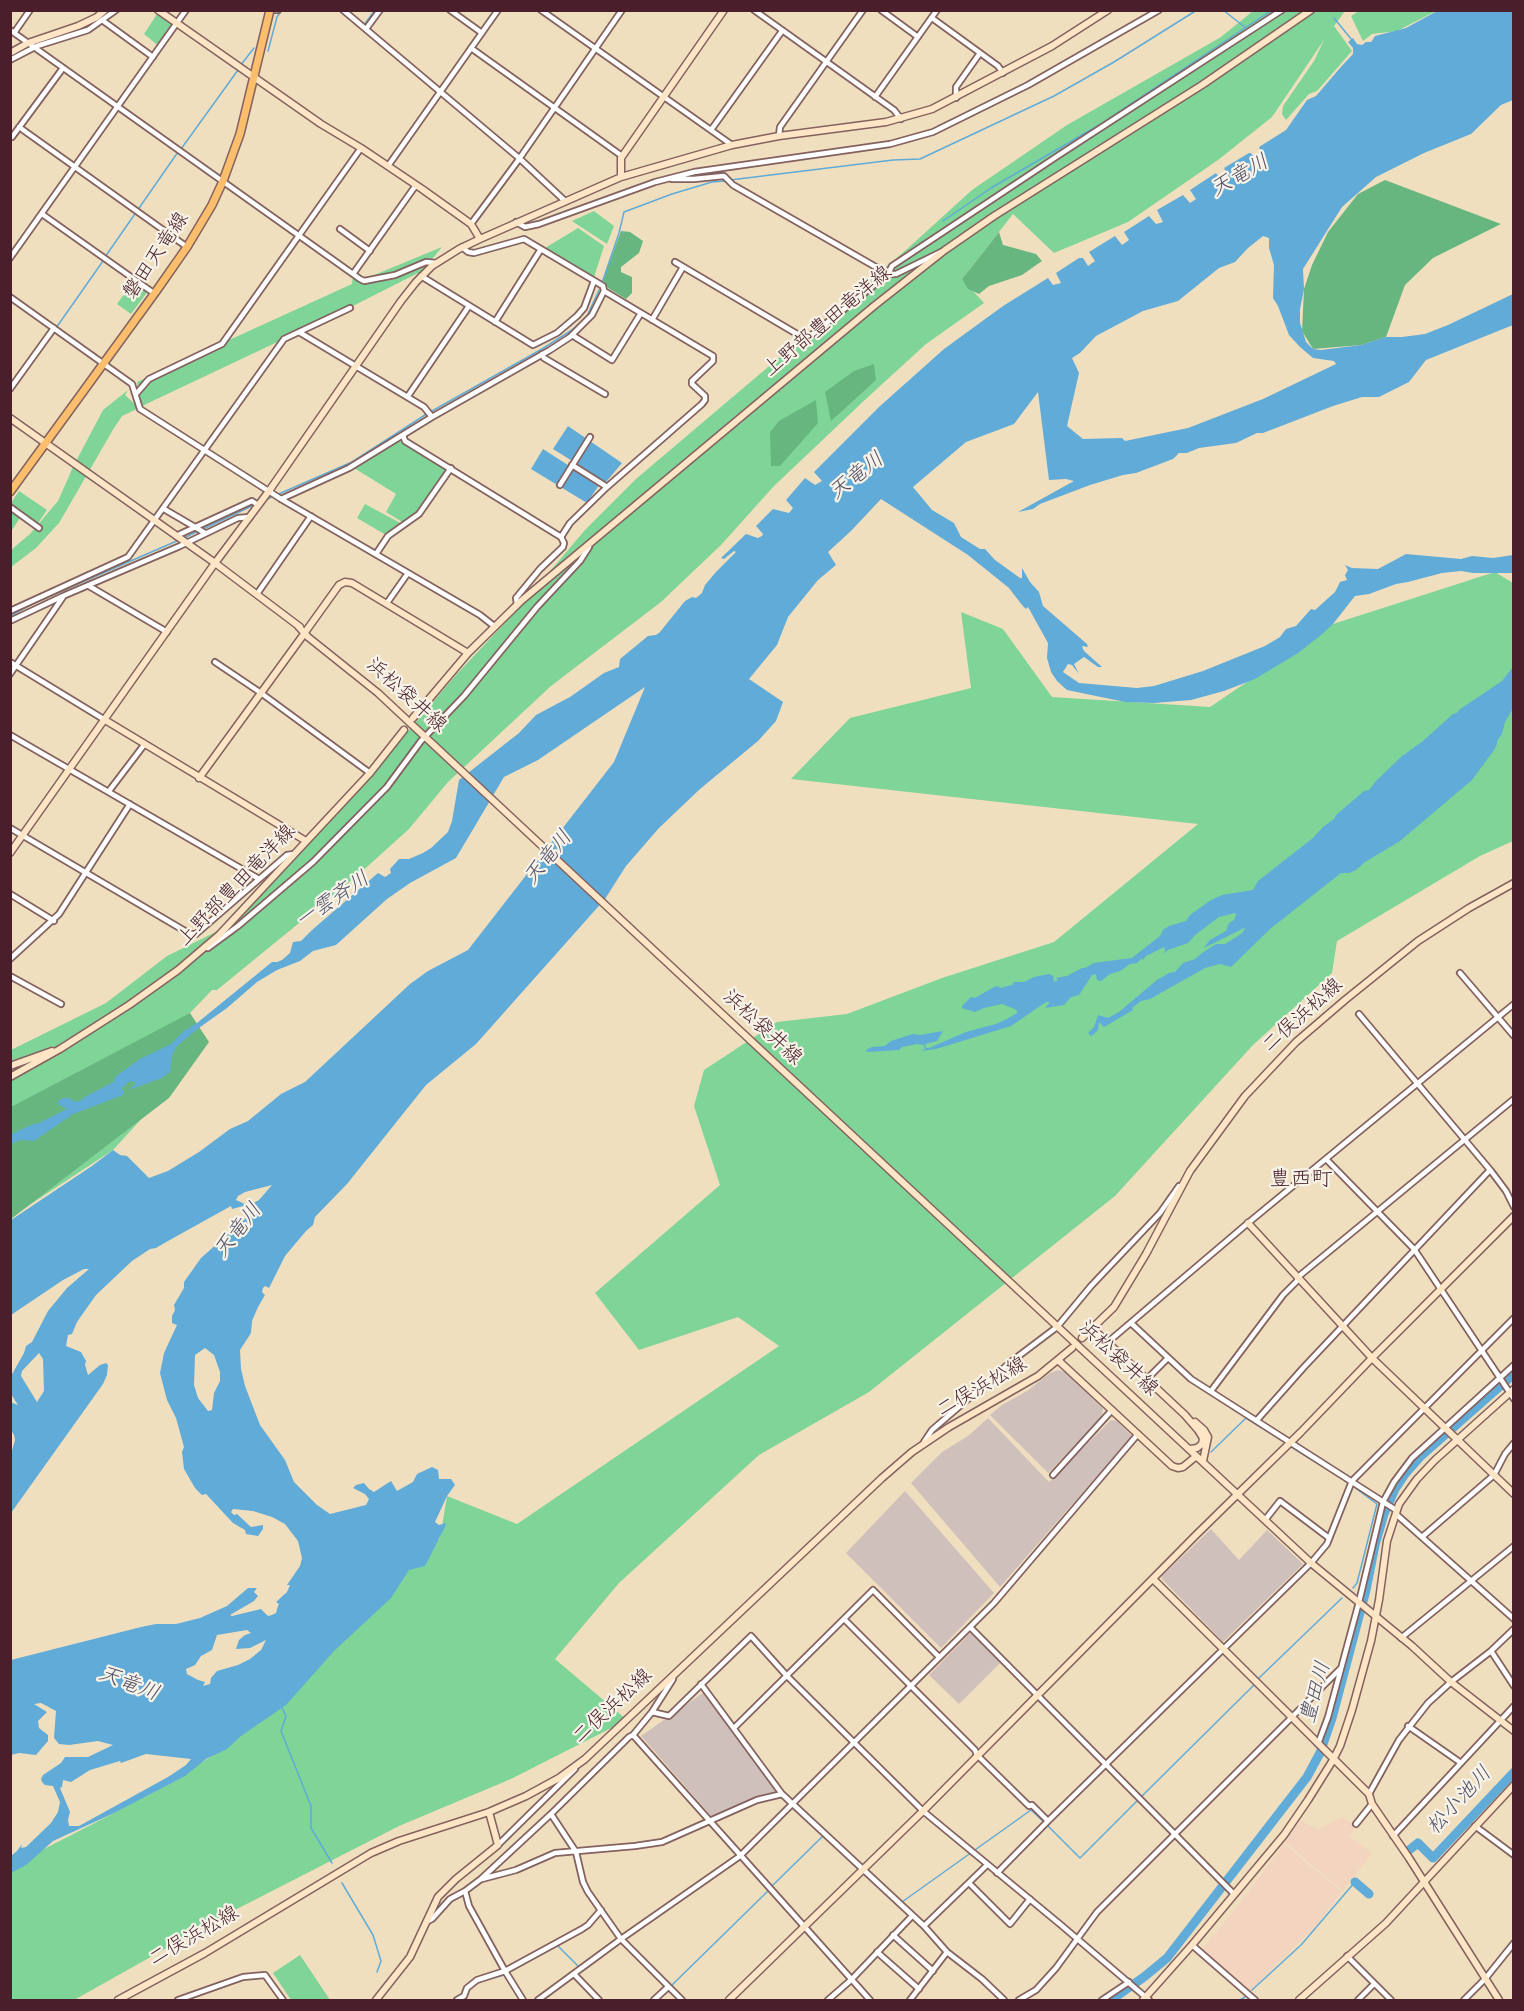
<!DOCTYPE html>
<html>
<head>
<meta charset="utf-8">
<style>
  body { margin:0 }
  #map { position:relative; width:1524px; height:2011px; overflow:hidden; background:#f0dfbf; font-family:"Gochi Hand",sans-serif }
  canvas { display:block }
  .frame { position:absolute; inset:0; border:12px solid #4a1f2b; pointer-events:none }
</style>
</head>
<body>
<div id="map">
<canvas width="1524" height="2011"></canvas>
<div class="frame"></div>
</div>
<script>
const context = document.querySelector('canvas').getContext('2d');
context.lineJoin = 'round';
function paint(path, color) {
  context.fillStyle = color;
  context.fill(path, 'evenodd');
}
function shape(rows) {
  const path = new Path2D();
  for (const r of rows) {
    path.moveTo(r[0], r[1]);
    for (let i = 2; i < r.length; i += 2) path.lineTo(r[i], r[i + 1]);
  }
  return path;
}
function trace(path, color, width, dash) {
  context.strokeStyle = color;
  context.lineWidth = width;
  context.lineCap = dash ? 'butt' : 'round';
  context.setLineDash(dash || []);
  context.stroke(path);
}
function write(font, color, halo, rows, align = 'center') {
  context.font = font + ' "Gochi Hand","Klee One",sans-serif';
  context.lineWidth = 4.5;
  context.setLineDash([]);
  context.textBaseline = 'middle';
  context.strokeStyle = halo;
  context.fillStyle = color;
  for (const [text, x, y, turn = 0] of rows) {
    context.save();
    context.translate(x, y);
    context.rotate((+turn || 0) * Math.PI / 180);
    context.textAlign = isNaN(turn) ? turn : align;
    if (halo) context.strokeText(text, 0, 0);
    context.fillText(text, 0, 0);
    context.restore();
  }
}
paint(shape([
  [1342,1817,1357,1826,1349,1836,1372,1853,1343,1891,1285,1842,1301,1820,1317,1830],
  [1284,1844,1342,1892,1313,1929,1249,1992,1201,1950,1236,1908]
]), '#f3d4bf');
paint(shape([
  [1058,1370,1065,1372,1103,1408,1101,1418,1048,1473,990,1415,1002,1405,1027,1391,1050,1373],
  [988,1418,1049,1482,1111,1420,1117,1421,1132,1436,1000,1587,911,1483,942,1452,968,1436],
  [905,1491,994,1593,941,1648,846,1553],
  [1211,1529,1239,1560,1267,1530,1303,1564,1223,1642,1162,1579,1162,1576],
  [970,1633,1001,1662,959,1704,929,1675],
  [703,1693,776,1791,756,1797,713,1818,641,1736]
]), '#cfc0bb');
paint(shape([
  [159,11,177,24,160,47,144,34],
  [1253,11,1345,11,1334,26,1352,51,1317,91,1309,94,1286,120,1282,114,1283,106,1314,61,1324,40,1272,117,1218,160,1128,222,1054,253,1013,214,962,279,984,303,926,344,868,397,774,486,721,545,661,602,551,686,448,782,409,829,358,875,217,990,212,990,190,1013,189,1067,113,1150,11,1217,11,1050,106,1003,167,956,236,922,409,730,456,675,518,609,585,530,636,479,906,250,972,190,1067,125,1221,37],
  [1359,11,1436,11,1397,31,1372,34,1363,41,1351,16],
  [594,211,614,226,607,244,572,221],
  [578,228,604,246,594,277,545,248],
  [442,247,422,271,345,310,142,406,141,404,137,382,352,284,353,274,362,280],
  [130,279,148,291,131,314,117,304,125,293,121,289],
  [128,390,125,395,139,408,122,416,114,428,59,523,36,548,11,567,11,550,30,534,58,501,73,467,103,410],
  [397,441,400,441,447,469,417,512,404,523,386,512,396,494,354,468],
  [19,491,47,510,36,526,22,515,12,530,11,529,11,503],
  [365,504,402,524,386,535,357,518],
  [1495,572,1513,583,1513,841,1480,856,1337,941,1332,973,1253,1045,1115,1196,869,1392,759,1455,619,1583,555,1659,627,1720,511,1779,399,1826,229,1913,74,2000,11,2000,11,1866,114,1813,214,1755,410,1569,440,1538,447,1496,517,1524,779,1346,738,1317,639,1350,595,1293,720,1185,694,1106,704,1070,777,1022,847,1014,942,978,1054,942,1198,824,791,779,850,718,971,688,961,612,1003,629,1052,697,1210,707,1333,624],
  [300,1955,330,2000,291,2000,273,1973]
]), '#7fd497');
paint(shape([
  [1385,180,1501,224,1433,258,1405,285,1386,337,1361,345,1313,349,1302,331,1304,289,1312,265,1328,232,1358,194],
  [621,231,630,232,643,241,639,253,621,267,621,272,632,277,632,293,626,299,608,288,603,280],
  [999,232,1003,245,1036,254,1042,261,1022,275,989,286,979,294,968,289,962,279],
  [874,364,876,380,831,421,825,392,854,371],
  [816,400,818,423,780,466,771,466,770,432,779,421],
  [190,1013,209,1042,169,1098,11,1219,11,1107]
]), '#67b680');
paint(shape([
  [1437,11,1513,11,1513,100,1501,105,1471,134,1424,153,1376,177,1342,207,1303,269,1304,289,1300,309,1300,323,1306,342,1313,349,1321,350,1361,345,1386,337,1402,337,1425,334,1448,325,1513,294,1513,325,1426,360,1409,382,1379,397,1362,397,1333,406,1263,433,1257,433,1236,443,1199,448,1187,453,1179,453,1173,459,1136,473,1123,475,1090,485,1040,504,1033,509,1018,512,1074,481,1066,479,1049,480,1038,392,1014,424,966,442,913,487,932,510,954,523,961,537,980,549,985,549,995,560,1020,578,1022,578,1022,568,1030,582,1039,592,1043,606,1087,644,1088,647,1082,646,1084,651,1102,667,1098,667,1084,657,1074,664,1079,674,1072,665,1068,664,1063,672,1079,683,1137,688,1154,686,1203,671,1265,646,1280,637,1286,629,1296,626,1311,609,1315,610,1335,592,1340,582,1347,580,1345,575,1348,570,1345,565,1352,568,1378,569,1406,554,1461,559,1472,556,1493,558,1513,555,1513,573,1473,573,1461,571,1442,573,1408,582,1396,584,1369,594,1355,596,1333,624,1321,635,1298,653,1255,679,1224,691,1191,700,1154,703,1125,702,1067,690,1057,681,1051,672,1047,658,1048,643,1028,607,1026,609,1022,605,1009,588,968,555,881,499,851,531,828,552,836,565,818,580,788,617,777,645,749,679,783,702,776,721,758,741,700,789,659,828,626,866,605,899,476,1044,426,1085,347,1184,315,1217,313,1225,306,1231,285,1256,269,1288,265,1286,263,1288,262,1292,265,1295,258,1307,252,1321,251,1333,240,1350,241,1369,245,1386,260,1425,285,1460,294,1482,317,1505,330,1514,366,1505,369,1499,365,1494,353,1488,356,1485,364,1483,369,1489,374,1492,391,1481,397,1491,413,1482,417,1474,432,1467,438,1470,439,1479,451,1479,455,1485,447,1496,435,1522,439,1525,446,1523,445,1527,425,1566,409,1570,391,1598,334,1651,286,1705,241,1736,227,1749,206,1759,185,1776,114,1813,53,1841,26,1865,11,1873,11,1856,17,1851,22,1844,21,1848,26,1847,51,1823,58,1812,60,1802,53,1786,45,1785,42,1782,41,1779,43,1775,61,1763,65,1757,88,1757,113,1745,98,1741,69,1745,59,1744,54,1738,56,1711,41,1703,34,1704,47,1712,38,1721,39,1728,48,1735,48,1741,36,1755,19,1753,11,1755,11,1660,141,1627,156,1624,176,1624,200,1618,227,1606,248,1588,257,1588,254,1592,258,1596,254,1601,230,1615,232,1616,261,1609,268,1616,272,1615,276,1613,278,1606,279,1604,276,1602,287,1592,290,1585,287,1585,300,1566,302,1558,298,1541,285,1524,272,1517,253,1511,233,1509,231,1512,234,1515,237,1514,251,1527,263,1525,263,1529,258,1536,246,1534,245,1530,233,1523,206,1494,202,1495,195,1488,184,1469,182,1452,184,1447,176,1418,167,1400,160,1373,164,1353,177,1325,172,1323,172,1316,175,1310,174,1305,184,1288,184,1282,201,1258,246,1218,252,1212,250,1205,259,1200,272,1185,245,1192,238,1196,236,1200,247,1205,232,1209,231,1206,168,1241,156,1248,150,1249,132,1261,96,1295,77,1322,72,1334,68,1335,66,1346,81,1352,86,1361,85,1365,88,1375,100,1365,106,1363,108,1365,107,1375,103,1384,11,1513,11,1454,15,1440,14,1435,11,1430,10,1402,18,1405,11,1394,11,1376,24,1353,26,1346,32,1342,48,1311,67,1288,89,1269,84,1269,63,1280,11,1315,11,1220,92,1166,113,1150,120,1155,127,1156,149,1178,168,1171,199,1152,230,1129,248,1121,281,1094,305,1082,410,984,428,971,468,950,614,762,645,687,538,760,504,777,456,858,410,883,387,899,336,945,313,951,300,961,277,970,257,982,227,1008,196,1030,177,1046,172,1055,170,1072,162,1078,129,1090,136,1083,132,1081,124,1084,121,1088,124,1091,123,1095,73,1114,34,1141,22,1140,22,1137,29,1129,39,1123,67,1109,58,1104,58,1101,63,1098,70,1098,75,1102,112,1091,115,1077,140,1059,171,1044,183,1032,197,1023,272,962,277,962,282,960,290,953,293,942,301,941,312,930,378,873,385,877,391,873,390,869,399,859,409,859,423,853,431,848,448,832,452,821,459,780,519,733,536,715,570,697,604,673,619,667,620,659,648,636,656,635,660,632,685,601,692,597,696,598,702,593,705,585,716,572,736,552,734,551,724,559,721,558,746,534,758,538,762,536,763,534,756,526,773,509,789,513,793,508,786,500,805,478,815,485,822,481,814,472,879,407,944,349,1003,306,1048,278,1053,285,1061,283,1056,273,1079,258,1083,258,1088,266,1095,261,1089,252,1115,236,1122,245,1129,240,1124,232,1149,216,1156,224,1163,222,1157,210,1183,195,1190,203,1196,199,1190,190,1216,173,1222,182,1229,177,1224,168,1249,153,1251,153,1256,161,1264,158,1259,147,1286,130,1307,100,1316,96,1340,68,1353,54,1353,48,1348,42,1353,38,1357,44,1362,45,1366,42,1371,42,1375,36,1406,28],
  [1263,236,1269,238,1269,248,1274,265,1273,298,1278,306,1289,335,1300,347,1313,358,1334,361,1336,364,1263,399,1188,428,1125,441,1122,438,1083,439,1067,426,1079,373,1072,358,1080,353,1096,336,1143,311,1178,301,1219,268,1235,262,1248,248],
  [205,1348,214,1355,220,1372,220,1381,214,1393,212,1410,208,1411,198,1398,194,1385,195,1355],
  [39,1353,43,1359,44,1391,37,1402,21,1376,22,1371],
  [247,1630,251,1633,245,1635,239,1640,236,1649,250,1648,266,1640,261,1650,250,1659,238,1665,217,1671,211,1678,210,1684,203,1686,205,1682,198,1680,187,1674,186,1669,195,1665,201,1656,212,1650,217,1635],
  [146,1754,191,1759,186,1765,168,1777,79,1826,69,1826,68,1820,70,1812,60,1788,62,1787,63,1780,71,1782,90,1770,120,1761,121,1763],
  [568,426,622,463,606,482,553,449],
  [543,449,599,485,587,503,531,469],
  [1513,667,1514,705,1512,710,1505,722,1502,734,1497,741,1497,744,1494,750,1472,780,1400,841,1365,862,1356,870,1349,873,1341,873,1270,929,1231,967,1220,964,1205,968,1150,999,1141,1001,1132,1008,1133,1010,1104,1027,1099,1022,1098,1030,1094,1034,1091,1036,1088,1033,1094,1027,1098,1015,1108,1018,1119,1012,1157,980,1169,973,1175,972,1183,963,1195,959,1202,953,1216,944,1225,944,1241,934,1245,929,1244,928,1204,948,1210,940,1226,931,1229,923,1234,920,1236,915,1235,913,1219,917,1195,935,1188,943,1168,950,1161,955,1165,951,1164,947,1146,956,1143,960,1142,958,1137,963,1130,964,1120,971,1110,974,1101,981,1097,980,1096,974,1092,975,1079,995,1071,997,1064,1005,1045,1008,1050,1002,1046,1002,1011,1026,936,1049,920,1051,925,1049,924,1045,917,1044,902,1047,899,1050,867,1052,866,1050,872,1047,885,1046,891,1041,913,1034,920,1035,943,1031,937,1041,925,1044,926,1048,929,1048,966,1032,996,1024,1007,1019,1017,1013,1017,1010,1002,1004,984,1008,975,1012,962,1008,962,1006,971,997,975,998,994,987,998,986,1000,988,1012,985,1014,982,1024,982,1034,977,1049,974,1053,976,1054,982,1058,980,1056,978,1067,976,1082,968,1085,968,1094,963,1132,958,1160,936,1163,930,1169,926,1186,921,1190,915,1211,900,1222,895,1253,890,1258,881,1313,838,1323,827,1334,819,1336,815,1364,791,1369,790,1376,781,1401,757,1423,741,1453,714,1457,713,1459,710,1502,681]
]), '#60abd8');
trace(shape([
  [339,10,361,29,375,10],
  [1223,10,1246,28],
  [1334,18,1352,40],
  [268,51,277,17,282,10],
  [240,66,254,48],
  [181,149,238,70],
  [730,180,893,160,920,159,1054,96,1114,62,1197,10],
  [943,221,991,188,1099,125,1272,10],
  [105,257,178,152],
  [602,283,619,233,624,212,672,194,712,182,725,181],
  [56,328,103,261],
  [10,393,32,362],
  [265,500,352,462,425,415,542,349,572,330,587,316,600,288],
  [203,529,256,504],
  [184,538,198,531],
  [10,616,34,603,179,540],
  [1293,1448,1343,1479,1377,1504,1357,1583,1353,1588],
  [1211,1452,1246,1418,1283,1441],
  [1258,1679,1342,1598],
  [281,1706,286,1716,281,1731,311,1806,311,1828,332,1863],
  [1141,1797,1254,1685],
  [1047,1825,1080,1858,1138,1800],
  [864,1874,897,1905],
  [342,1883,373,1935,381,1961,377,1972],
  [772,1886,823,1836,857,1868],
  [902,1902,1031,1810,1044,1822],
  [622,1944,664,1986],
  [509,1972,557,1945,579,1967,595,1956],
  [485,1980,504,1975],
  [671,1986,769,1890],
  [470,1988,481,1981],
  [1252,1990,1301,1945,1355,1882],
  [1240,2000,1245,1997]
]), '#60abd8', 1.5);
trace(shape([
  [10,56,29,46,82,29,107,15],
  [87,1101,123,1082],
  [10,1140,35,1128],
  [1408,1851,1418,1843,1433,1858,1514,1772],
  [1355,1882,1369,1894],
  [1111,2000,1144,1977,1167,1958,1307,1777,1320,1753,1332,1718,1366,1590,1375,1545,1384,1514,1395,1489,1405,1474,1420,1457,1514,1374]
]), '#60abd8', 9);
const street = shape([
  [275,10,278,10],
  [343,10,519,158,565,201],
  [450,10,482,33],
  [541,10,732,145],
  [754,10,894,110,901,119],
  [881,10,918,37],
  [932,18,998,66,1003,73],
  [102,20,153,57],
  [366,29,380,10],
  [10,30,360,279,364,281,395,275,426,262,436,263],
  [14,33,30,10],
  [471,48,622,156],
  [10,60,37,46,88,30,116,10],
  [875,97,937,10],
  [956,98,956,87,980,53],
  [19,127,187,247],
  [711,130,782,31],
  [10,136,12,137,63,68],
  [779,136,780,127,863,10],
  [388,166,498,10],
  [672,179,694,179,724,176,733,185,888,274,896,274,943,251],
  [42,214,155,294],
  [516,222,525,227,539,224,655,182,694,172,890,144,933,132,1028,85,1159,10],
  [471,224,517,162,622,10],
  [340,229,370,251],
  [462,247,468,252,474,253,524,239,603,286,604,291,713,356,713,361,692,381,692,384,705,396,705,400,702,404,607,487,570,523,561,537],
  [10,258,186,10],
  [675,262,802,337,809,337,888,274,892,266,1059,155,1282,10],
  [353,274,416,185],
  [421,276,533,345,557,333,577,316,584,308,594,281],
  [10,297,132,384,140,409,281,499,480,615,494,626],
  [652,320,683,267],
  [495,322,541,249],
  [299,332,424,407,432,417],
  [572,335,612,360,641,313],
  [542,354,544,358,605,394],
  [10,389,54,328],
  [136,394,149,379,222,344,361,148],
  [408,396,469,306],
  [403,435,405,441,561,537,564,543,563,547,540,569,516,598,517,604],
  [572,465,607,487],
  [560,485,590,437],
  [281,499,349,468,432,417,550,350,570,337,592,315,604,291],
  [10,507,39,528],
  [164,509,205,533],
  [176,536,252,501,258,505],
  [376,554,388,536,419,514,451,468],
  [89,586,167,632],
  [257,594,311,516],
  [387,603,408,573],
  [10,611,128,557,284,339,350,308],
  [10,621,63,596,180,546,238,518,250,517],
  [10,662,105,720],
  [215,662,261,693,370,773],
  [10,674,63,597],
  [10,735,259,879],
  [109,791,144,745],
  [10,828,190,934,196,934,287,855,294,854],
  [10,894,54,921],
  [208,948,238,926,313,862,387,787,421,741,464,696,537,607,580,561,589,547],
  [10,959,59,914,130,804],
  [1460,973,1514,1036],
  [10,976,61,1004],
  [1359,1014,1491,1171,1506,1191,1514,1207],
  [1326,1159,1414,1249,1514,1399],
  [1131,1323,1191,1379,1396,1510,1397,1515,1514,1619],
  [1108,1342,1248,1223,1514,1004],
  [1147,1379,1167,1359],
  [1211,1391,1283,1295,1297,1281,1298,1277,1514,1099],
  [1257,1420,1304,1367,1490,1170],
  [924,1442,932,1430,1012,1361,1057,1327,1091,1286,1160,1213,1179,1186],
  [1053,1475,1112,1410],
  [1265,1520,1280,1501,1329,1538],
  [1422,1537,1494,1475,1505,1454,1514,1443],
  [844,1619,975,1750,977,1755,1029,1806,1032,1805,1048,1821,997,1873],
  [970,1627,1234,1894],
  [1401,1638,1514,1546],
  [1491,1651,1514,1686],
  [701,1684,782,1794,924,1926,947,1952,982,1979,1004,2000],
  [652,1712,669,1716,751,1636,787,1676,923,1811,1061,1925,1149,2000],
  [1408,1726,1461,1763],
  [734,1728,873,1590,939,1657],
  [633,1735,870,2000],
  [1318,1744,1328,1717,1359,1602,1383,1502,1394,1482,1412,1458,1514,1365],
  [1369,1794,1399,1740,1428,1703,1451,1682,1491,1651,1514,1629],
  [551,1814,576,1852,583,1882,588,1892,621,1939,682,2000],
  [1048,1821,1311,1563,1327,1544,1352,1481,1514,1318],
  [1356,1824,1372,1804],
  [1475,1826,1514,1855],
  [1393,1836,1514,1706],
  [498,1845,575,1769],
  [482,1879,516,1870,555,1853,635,1846,662,1842,757,1800,782,1794],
  [969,1883,1010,1924,1030,1899],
  [426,1922,432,1919,450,1899,465,1891],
  [924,1926,987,1865],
  [893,1935,933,1971],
  [1192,1945,1255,2000],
  [877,1952,919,1989],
  [1347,1956,1391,2000],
  [574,1974,599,2000],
  [178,2000,243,1977,265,1975,283,2000],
  [457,2000,464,1996,467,1988,477,1980,505,1971,582,1929,588,1925,601,1910],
  [523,2000,505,1971,469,1906,465,1891,481,1879,551,1814,629,1737,633,1735,652,1712,673,1679],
  [538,2000,621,1939,740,1856,994,1603,1138,1434],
  [654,2000,668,1987],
  [828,2000,851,1980,912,1916],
  [910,2000,947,1952],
  [1019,2000,1036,1990,1056,1968,1097,1912,1341,1668],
  [1102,2000,1129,1982],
  [1358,2000,1374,1984],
  [1464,2000,1485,1979,1514,1943]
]);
const secondary = shape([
  [158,10,321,124,361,148,422,189,471,224,480,239],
  [10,53,28,43,78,26,97,17,105,10],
  [621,177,621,158,724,10],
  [10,418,215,563,300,627],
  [298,626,308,637,378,693,1311,1563,1412,1646,1451,1682,1514,1731],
  [306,631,339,585,345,582,352,583,468,653],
  [413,718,468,653,521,601,874,306,945,250,994,216,1202,85,1311,10],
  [105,720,306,841],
  [199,778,304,634],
  [10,853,215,563,269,491,401,301,416,282,432,266,459,249,480,239,621,177,732,145,779,136,886,122,932,109,1052,46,1108,10],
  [10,1066,52,1051],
  [10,1077,60,1049,129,1005,178,970,219,935,370,773,404,730],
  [1248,1223,1372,1358,1514,1494],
  [1092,1328,1185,1415,1198,1430,1203,1438,1202,1444,1197,1448,1190,1449],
  [1082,1338,1114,1307,1146,1254,1190,1171,1245,1096,1296,1042,1345,1000,1418,941,1469,908,1514,883],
  [1059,1361,1172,1466,1178,1468,1183,1467,1194,1458],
  [1195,1422,1204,1430,1208,1437,1203,1461],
  [1153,1579,1369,1794,1372,1804,1409,1858,1499,2000],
  [118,2000,205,1953,371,1853,399,1841,489,1812,526,1796,559,1778,585,1759,882,1478,912,1452,949,1427,1038,1376,1072,1348],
  [376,2000,410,1957,438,1897,456,1879,498,1845,489,1812],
  [729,2000,923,1811,1196,1535,1301,1432,1372,1358,1514,1216],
  [1143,2000,1192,1945,1284,1835,1308,1800,1333,1760,1340,1746,1352,1710,1371,1641,1379,1600,1387,1541,1399,1504,1417,1479,1435,1460,1514,1389],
  [1299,2000,1386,1923,1514,1785]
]);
const primary = shape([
  [10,492,157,290,187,247,212,205,223,181,240,134,270,10]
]);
trace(street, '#84625f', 8);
trace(secondary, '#84625f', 9);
trace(primary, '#84625f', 10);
trace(street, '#fff', 4.5);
trace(secondary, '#fde5c5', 6);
trace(primary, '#fabe6d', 7);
write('20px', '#4a1f2b', '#f7f3e8', [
  ["磐田天竜線",158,257,-56],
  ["上野部豊田竜洋線",829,323,-40],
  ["浜松袋井線",405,697,42],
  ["上野部豊田竜洋線",238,887,-46],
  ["二俣浜松線",1304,1017,-42],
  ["浜松袋井線",761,1029,43],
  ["浜松袋井線",1117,1360,43],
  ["二俣浜松線",983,1389,-30],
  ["二俣浜松線",614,1708,-43],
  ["二俣浜松線",195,1938,-30]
]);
write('italic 21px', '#525068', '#f7f3e8', [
  ["天竜川",1241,178,-30],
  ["天竜川",858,478,-38],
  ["天竜川",550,859,-51],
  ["一雲斉川",334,902,-34],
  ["天竜川",240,1232,-52],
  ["天竜川",128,1686,21],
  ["豊田川",1318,1693,-74],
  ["松小池川",1461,1802,-47]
]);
write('21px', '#4a1f2b', '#f7f3e8', [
  ["豊西町",1301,1182]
]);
</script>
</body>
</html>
